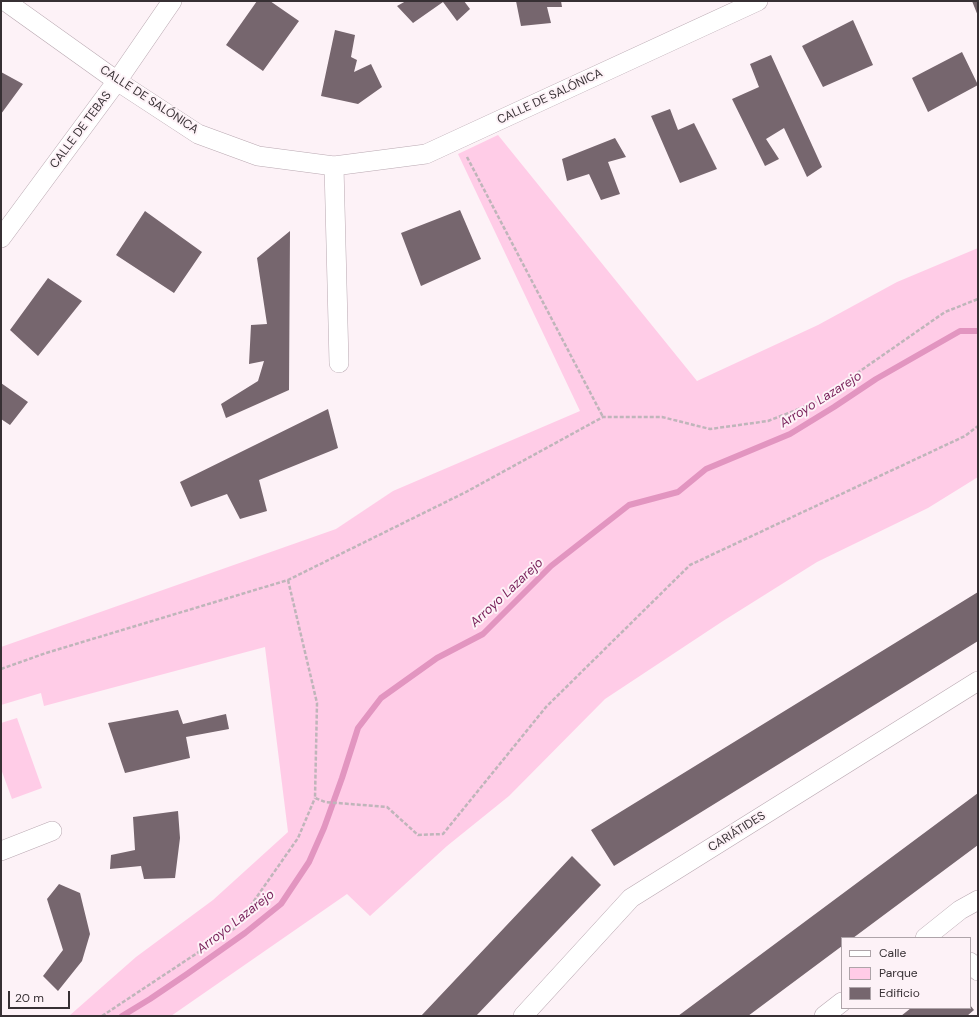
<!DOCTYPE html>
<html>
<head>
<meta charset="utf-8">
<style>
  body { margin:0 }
  #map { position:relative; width:979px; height:1017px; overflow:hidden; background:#fdf2f7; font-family:"DM Sans",sans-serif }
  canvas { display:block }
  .frame { position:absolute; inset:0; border:2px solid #373034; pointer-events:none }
  .legend { position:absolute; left:841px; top:937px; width:130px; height:72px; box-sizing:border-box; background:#fdf2f7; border:1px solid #aea4a9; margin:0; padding:5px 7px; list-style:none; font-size:12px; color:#373034 }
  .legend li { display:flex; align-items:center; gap:8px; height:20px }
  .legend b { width:20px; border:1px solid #aea4a9 }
  .scale { position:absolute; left:8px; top:991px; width:62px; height:18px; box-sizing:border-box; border:2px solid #373034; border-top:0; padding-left:5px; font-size:12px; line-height:14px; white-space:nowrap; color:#373034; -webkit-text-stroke:3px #fdf2f7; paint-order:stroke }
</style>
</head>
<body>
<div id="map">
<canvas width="979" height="1017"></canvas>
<div class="frame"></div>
<ul class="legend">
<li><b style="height:5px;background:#fff"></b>Calle</li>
<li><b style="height:11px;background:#ffcce7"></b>Parque</li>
<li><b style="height:11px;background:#76666e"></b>Edificio</li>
</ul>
<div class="scale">20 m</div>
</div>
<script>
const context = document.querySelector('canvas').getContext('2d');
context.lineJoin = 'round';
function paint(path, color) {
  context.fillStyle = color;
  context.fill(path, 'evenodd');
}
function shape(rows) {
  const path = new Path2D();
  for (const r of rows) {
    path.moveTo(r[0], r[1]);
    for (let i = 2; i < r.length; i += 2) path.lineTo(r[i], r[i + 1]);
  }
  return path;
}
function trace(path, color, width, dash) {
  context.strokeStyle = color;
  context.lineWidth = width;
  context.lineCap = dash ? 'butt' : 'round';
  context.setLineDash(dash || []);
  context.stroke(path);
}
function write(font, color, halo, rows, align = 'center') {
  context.font = font + ' "DM Sans",sans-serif';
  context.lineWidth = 4;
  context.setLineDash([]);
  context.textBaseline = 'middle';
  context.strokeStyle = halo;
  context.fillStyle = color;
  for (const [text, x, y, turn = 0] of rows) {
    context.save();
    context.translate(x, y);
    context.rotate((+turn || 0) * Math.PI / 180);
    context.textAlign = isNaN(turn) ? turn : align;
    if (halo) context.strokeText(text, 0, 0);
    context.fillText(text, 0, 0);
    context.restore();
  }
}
paint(shape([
  [498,135,697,381,818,325,897,282,978,248,978,477,928,508,817,562,723,621,605,699,509,796,447,846,370,916,347,894,171,1016,69,1016,136,957,213,900,288,832,265,647,44,706,41,693,1,705,1,647,336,529,393,491,580,411,458,154],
  [17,718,42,788,12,799,1,769,1,723]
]), '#ffcce7');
trace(shape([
  [122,1016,150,999,187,974,245,933,281,904,309,862,324,828,342,778,358,728,381,698,437,658,483,634,551,566,629,505,678,492,706,469,790,434,834,407,876,379,960,331,978,331]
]), '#e295c0', 6);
paint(shape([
  [257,1,270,1,299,21,263,71,226,45],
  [406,1,464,1,470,9,457,21,443,2,413,23,397,6],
  [516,1,561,1,562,7,547,7,551,23,521,26],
  [972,1,978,1,978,16],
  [853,20,873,65,823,87,802,46],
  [335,30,355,35,351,57,357,60,354,72,371,64,382,87,358,104,321,96],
  [962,52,978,85,928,112,912,78],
  [771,55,822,167,807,177,784,128,766,139,779,159,765,166,732,99,759,87,750,64],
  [1,72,23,84,1,114],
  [670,109,678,130,694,123,717,169,680,183,651,116],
  [615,138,626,157,608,162,620,194,601,200,589,174,567,181,562,159],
  [460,210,481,259,421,286,401,233],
  [145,211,202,252,174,293,116,255],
  [290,231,289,390,226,418,221,404,258,381,264,361,249,364,251,325,267,324,257,258],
  [48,278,82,301,38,356,10,330],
  [1,383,28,402,10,425,1,419],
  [328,409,338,448,259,480,267,511,240,519,227,494,191,507,180,482],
  [978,592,978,641,614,866,591,830],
  [178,710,183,724,226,714,229,729,186,737,190,758,125,773,108,723],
  [978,793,978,845,853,938,842,938,842,946,748,1016,678,1016],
  [178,811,180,838,175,878,144,879,141,866,110,869,111,855,135,850,133,817],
  [572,856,601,885,476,1016,421,1016],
  [59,884,80,893,90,934,82,961,58,991,43,976,63,950,47,899],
  [970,1005,974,1010,967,1016,901,1016,911,1008,970,1008]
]), '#76666e');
const minor = shape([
  [5,1,117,81,198,134,258,156,334,166,426,154,758,1],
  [334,166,339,363],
  [1,238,117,81,172,1],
  [1,851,52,831],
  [925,938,960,910,978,900],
  [970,962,978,971],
  [523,1016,631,898,978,681],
  [824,1016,842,1002]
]);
trace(minor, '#b9a8b1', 20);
trace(shape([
  [467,157,603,417],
  [288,580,317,703,315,798,325,802,387,807,418,835,443,834,546,707,690,565,965,436,978,426],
  [1,669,46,653,288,580,466,492,603,417,662,417,710,429,768,421,814,403,945,312,978,299],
  [102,1016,235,928,298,838,315,798]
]), '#bfb5ba', 2.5, [4, 2]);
trace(minor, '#fff', 19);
write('12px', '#373034', '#fdf2f7', [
  ["CALLE DE SALÓNICA",550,97,-25],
  ["CALLE DE SALÓNICA",149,100,33],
  ["CALLE DE TEBAS",81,130,-53],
  ["CARIÁTIDES",737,832,-32]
]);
write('italic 13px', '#771e58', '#fdf2f7', [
  ["Arroyo Lazarejo",821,400,-32],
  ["Arroyo Lazarejo",507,593,-43],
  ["Arroyo Lazarejo",236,922,-38]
]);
</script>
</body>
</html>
